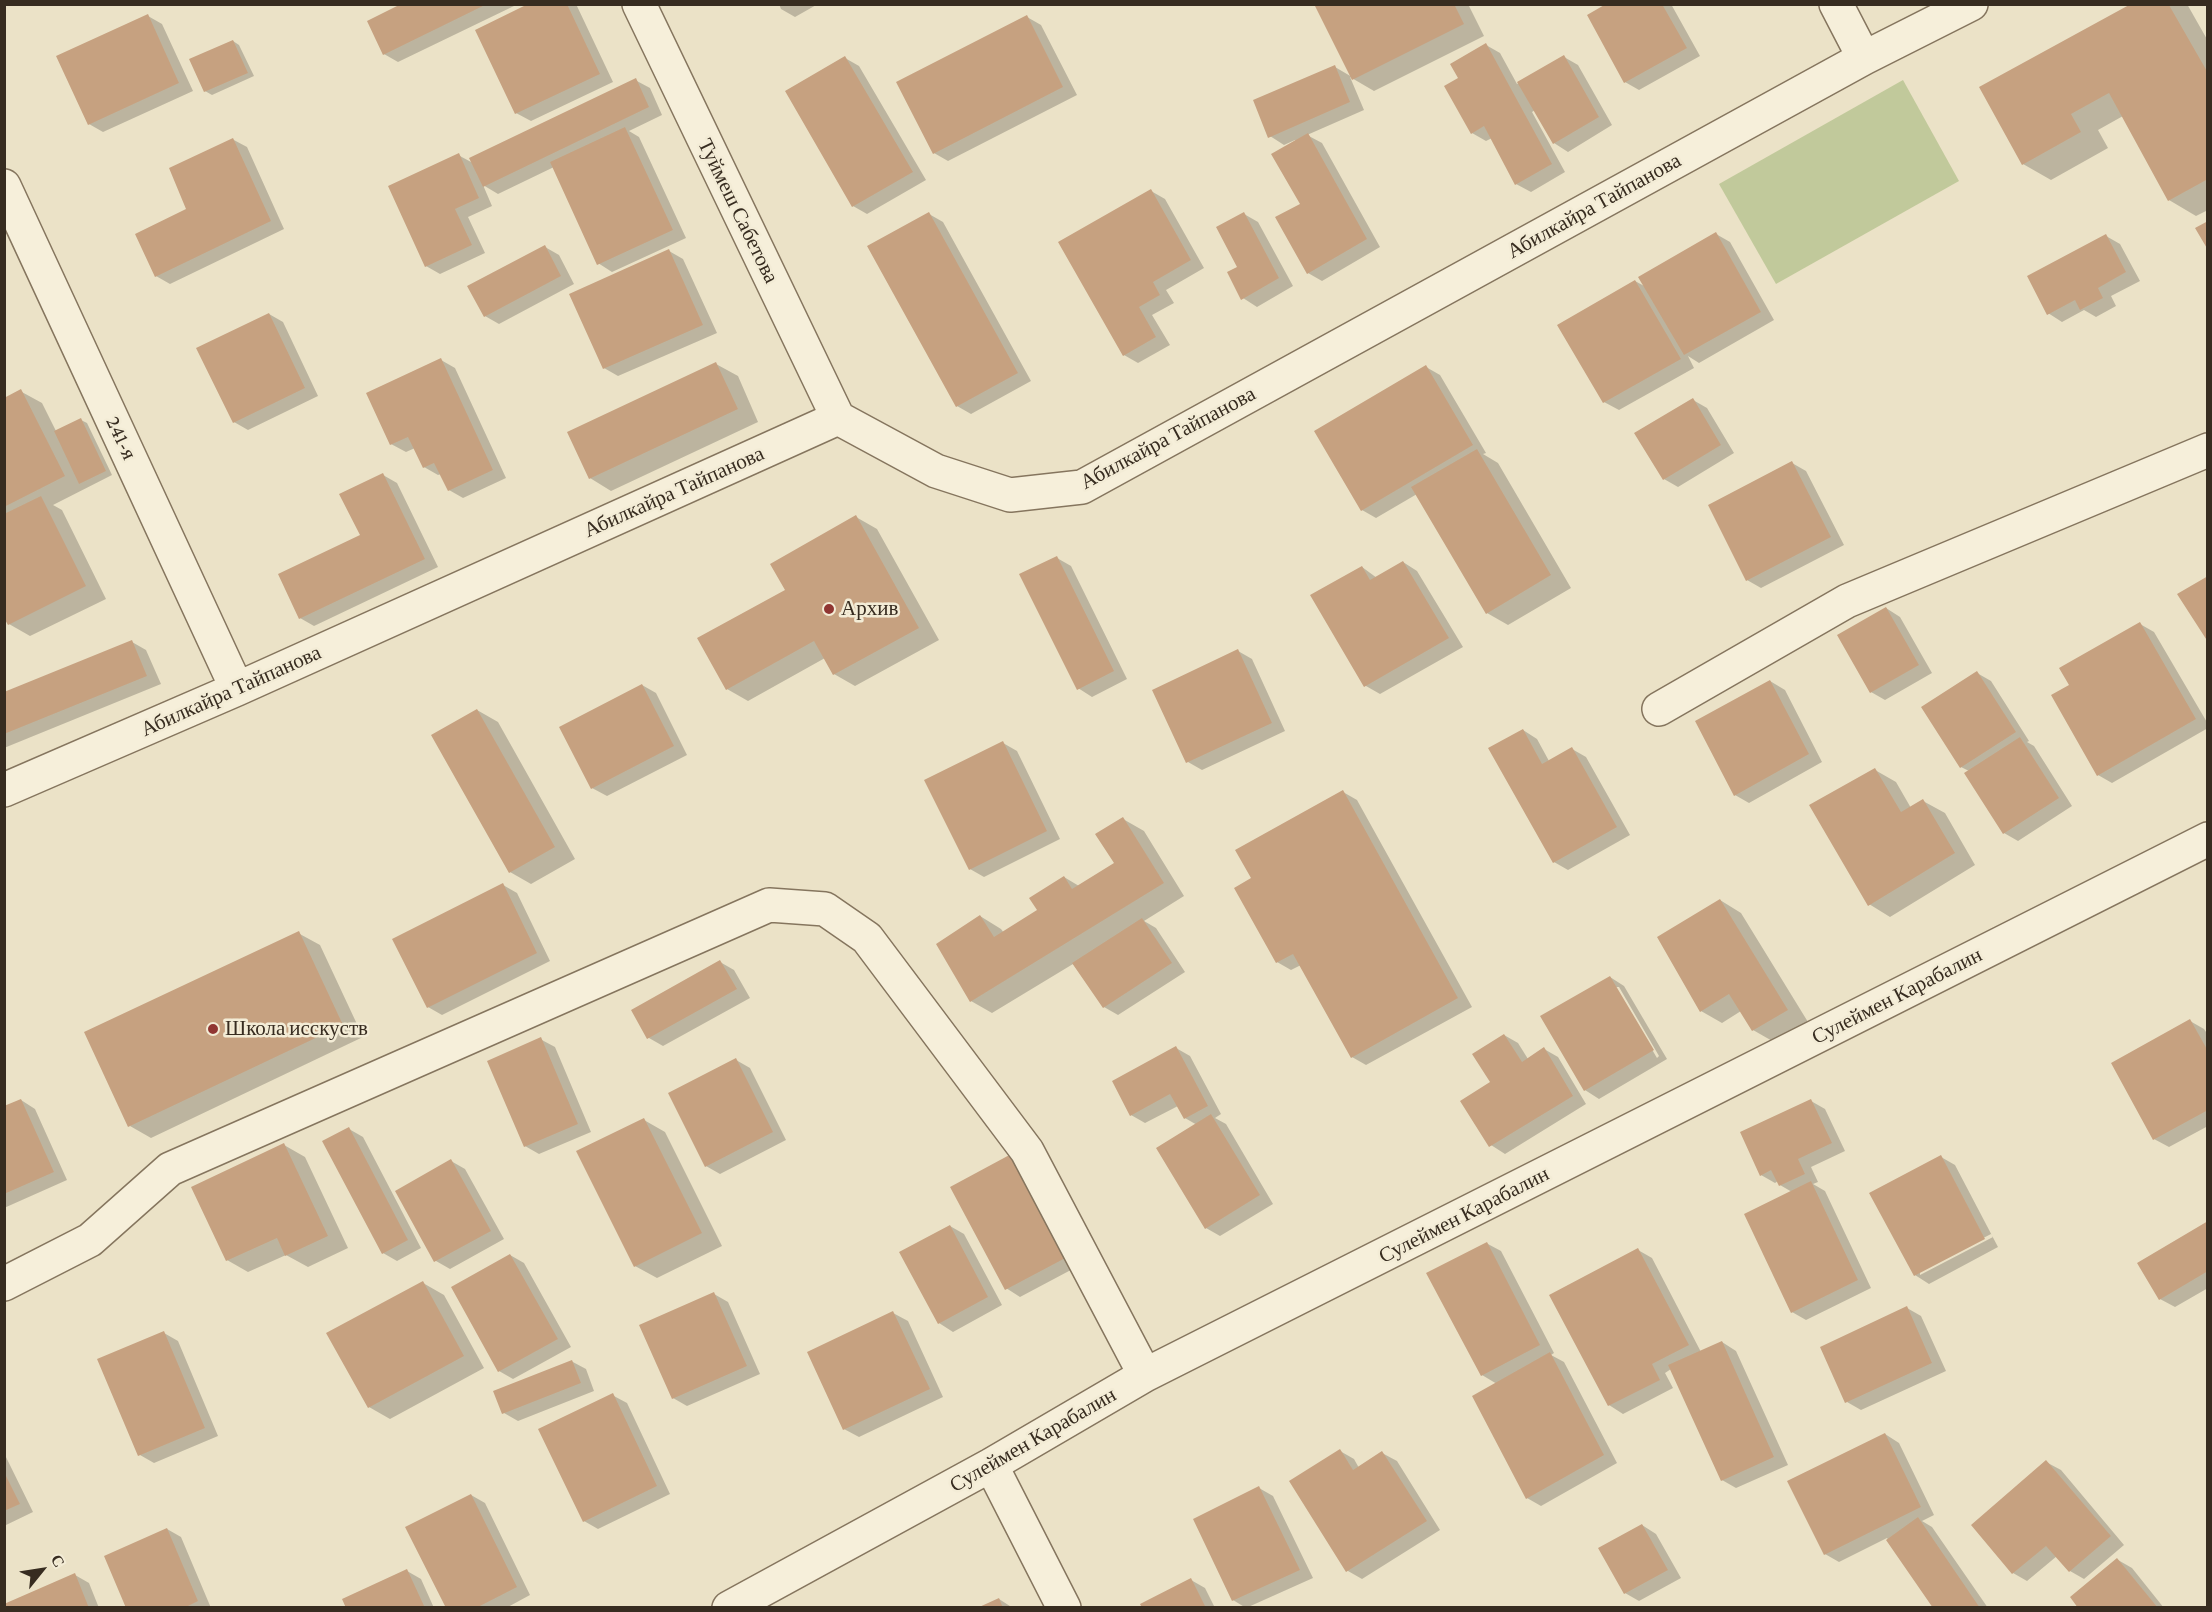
<!DOCTYPE html>
<html>
<head>
<meta charset="utf-8">
<style>
  body { margin:0 }
  #map { position:relative; width:2212px; height:1612px; overflow:hidden; background:#ebe2c7; font-family:"Crimson Pro",serif }
  canvas { display:block }
  .frame { position:absolute; inset:0; border:6px solid #372c20; pointer-events:none }
  .north { position:absolute; left:12px; top:1540px; width:60px; height:60px; -webkit-text-stroke:4px #f3ecd6; paint-order:stroke; rotate:60deg; font-size:16px; font-weight:700; line-height:24px; text-align:center; color:#372c20 }
  .north::after { content:''; display:block; margin:auto; width:21px; height:27px; background:#372c20; clip-path:polygon(50% 0,100% 100%,50% 72%,0 100%) }
</style>
</head>
<body>
<div id="map">
<canvas width="2212" height="1612"></canvas>
<div class="frame"></div>
<div class="north">С</div>
</div>
<script>
const context = document.querySelector('canvas').getContext('2d');
context.lineJoin = 'round';
function paint(path, color) {
  context.fillStyle = color;
  context.fill(path, 'evenodd');
}
function shape(rows) {
  const path = new Path2D();
  for (const r of rows) {
    path.moveTo(r[0], r[1]);
    for (let i = 2; i < r.length; i += 2) path.lineTo(r[i], r[i + 1]);
  }
  return path;
}
function trace(path, color, width, dash) {
  context.strokeStyle = color;
  context.lineWidth = width;
  context.lineCap = dash ? 'butt' : 'round';
  context.setLineDash(dash || []);
  context.stroke(path);
}
function write(font, color, halo, rows, align = 'center') {
  context.font = font + ' "Crimson Pro",serif';
  context.lineWidth = 5;
  context.setLineDash([]);
  context.textBaseline = 'middle';
  context.strokeStyle = halo;
  context.fillStyle = color;
  for (const [text, x, y, turn = 0] of rows) {
    context.save();
    context.translate(x, y);
    context.rotate((+turn || 0) * Math.PI / 180);
    context.textAlign = isNaN(turn) ? turn : align;
    if (halo) context.strokeText(text, 0, 0);
    context.fillText(text, 0, 0);
    context.restore();
  }
}
paint(shape([
  [1903,80,1959,181,1776,284,1719,184]
]), '#c1c99b');
paint(shape([
  [404,4,513,4,514,6,398,62,384,54],
  [532,4,576,4,613,82,531,121,516,113],
  [779,4,818,4,795,17,781,9],
  [1315,4,1468,4,1484,36,1374,91,1350,77,1364,110,1307,135,1322,143,1380,247,1322,281,1308,273,1296,142,1295,140,1284,145,1270,136,1335,67,1352,77],
  [1609,4,1671,4,1700,56,1639,90,1625,82],
  [2132,4,2187,4,2208,41,2208,210,2196,216,2169,200,2123,116,2098,130,2108,148,2051,180,2023,164,1981,88],
  [148,16,162,24,193,91,103,132,89,124],
  [1027,17,1041,25,1077,95,948,161,934,153],
  [233,41,239,45,254,76,212,95,205,91],
  [1486,45,1500,53,1517,84,1564,57,1578,65,1612,125,1568,152,1554,143,1535,110,1532,112,1565,172,1531,192,1516,184,1492,138,1486,141,1472,133,1460,79],
  [845,58,859,66,926,180,867,214,853,206],
  [635,80,650,88,662,115,629,131,639,137,686,238,612,272,598,263,554,167,498,194,483,185,492,206,468,217,485,253,440,274,426,266,458,155,473,163],
  [232,139,247,147,284,229,170,284,156,276,188,210],
  [1151,191,1165,199,1204,268,1166,290,1174,303,1152,315,1170,345,1138,363,1124,355],
  [929,214,943,222,1031,381,971,414,957,406],
  [1244,214,1258,222,1293,286,1257,307,1243,298],
  [1716,234,1730,242,1774,320,1699,363,1688,356,1694,368,1619,410,1604,402,1635,281,1646,287],
  [2106,236,2120,244,2140,281,2111,296,2116,306,2096,317,2084,310,2062,322,2048,313],
  [545,247,559,255,574,284,499,324,485,316],
  [669,251,683,259,717,333,618,376,604,368],
  [269,314,283,322,318,396,248,430,234,422],
  [441,360,455,368,506,478,463,498,449,490,441,474,438,475,424,467,415,448,406,452,391,444],
  [716,364,738,376,758,422,611,491,590,478],
  [1426,367,1440,375,1486,453,1483,454,1498,463,1571,588,1508,625,1487,613,1417,494,1376,518,1362,510],
  [20,391,42,403,56,431,81,420,87,423,112,475,53,505,62,510,106,599,30,636,9,624,4,615,4,399],
  [1693,400,1707,408,1734,453,1678,487,1664,479],
  [1792,463,1806,471,1844,545,1761,588,1747,580],
  [383,475,397,483,438,567,314,626,300,618,362,536],
  [856,517,877,529,939,640,855,686,834,674,825,658,748,701,727,689,787,590],
  [1057,558,1071,566,1127,679,1092,697,1078,688],
  [1403,562,1417,571,1463,647,1380,694,1366,686,1362,567,1377,578],
  [1886,608,1900,617,1932,673,1885,700,1871,692],
  [2140,624,2154,632,2208,724,2208,728,2112,783,2098,775,2071,685],
  [132,642,146,650,161,684,4,748,4,694],
  [1238,651,1252,659,1285,731,1202,770,1188,762],
  [1977,673,1991,681,2029,741,2027,742,2034,746,2072,806,2018,841,2004,833,1969,771,1961,767,1923,708],
  [1770,681,1785,690,1822,762,1749,803,1735,795],
  [642,685,656,693,687,755,607,796,592,788],
  [477,710,498,722,575,859,531,884,510,872],
  [1523,730,1537,739,1549,761,1572,749,1586,757,1630,835,1568,870,1554,862],
  [1003,743,1017,751,1060,839,984,877,970,869],
  [1875,770,1896,782,1911,808,1923,801,1945,813,1975,865,1890,917,1869,904],
  [1343,792,1357,800,1472,1007,1366,1065,1352,1057,1301,965,1291,970,1277,962,1253,878],
  [1123,819,1144,831,1184,896,1144,921,1156,928,1185,972,1118,1015,1104,1007,1073,964,992,1013,971,1001,980,916,1001,929,1004,933,1039,911,1064,877,1079,886,1116,864],
  [503,885,517,893,550,961,442,1015,428,1007],
  [1720,900,1741,913,1808,1022,1774,1042,1753,1030,1741,1011,1722,1023,1701,1011],
  [298,933,320,945,363,1037,151,1138,130,1126],
  [720,962,734,970,750,998,663,1046,649,1038,633,1011],
  [1610,977,1624,986,1667,1059,1599,1099,1585,1090,1542,1017],
  [1615,987,1619,987,1659,1056,1657,1058],
  [2190,1021,2204,1029,2208,1035,2208,1126,2169,1147,2154,1139],
  [1504,1035,1518,1043,1528,1059,1544,1049,1558,1057,1586,1104,1505,1154,1491,1145,1492,1082],
  [540,1039,555,1047,591,1132,539,1154,525,1146],
  [1176,1048,1190,1056,1221,1114,1215,1118,1226,1124,1273,1204,1220,1236,1206,1228,1197,1125,1185,1118,1178,1106,1145,1123,1131,1115],
  [736,1060,750,1068,786,1140,720,1174,706,1166],
  [21,1100,35,1109,67,1180,4,1208,4,1108],
  [1811,1101,1825,1109,1845,1151,1811,1167,1818,1182,1813,1184,1825,1191,1871,1288,1806,1320,1792,1312,1792,1192,1780,1185,1778,1181,1775,1183,1761,1175],
  [644,1120,665,1132,722,1246,657,1278,635,1266],
  [349,1129,363,1137,421,1248,397,1261,383,1253],
  [284,1145,305,1157,348,1248,308,1267,286,1255,248,1272,227,1260],
  [1941,1157,1955,1165,1998,1247,1929,1284,1915,1275],
  [1991,1234,1993,1237,1920,1275,1920,1271],
  [451,1161,465,1169,504,1239,450,1269,436,1261,397,1191],
  [1029,1162,1084,1263,1020,1297,1006,1288],
  [2208,1223,2208,1288,2175,1307,2160,1299],
  [950,1226,964,1234,1002,1305,953,1332,939,1323],
  [1486,1243,1501,1251,1554,1353,1551,1355,1564,1362,1617,1463,1541,1506,1527,1498,1497,1384,1482,1375],
  [1638,1250,1652,1258,1701,1352,1722,1342,1736,1351,1788,1465,1736,1488,1722,1480,1671,1369,1665,1373,1673,1388,1623,1414,1609,1405,1551,1295],
  [510,1255,524,1263,571,1347,513,1379,499,1371],
  [423,1283,444,1295,484,1368,390,1419,369,1407],
  [714,1294,728,1302,760,1374,687,1406,673,1398],
  [1907,1308,1921,1316,1946,1371,1861,1410,1847,1402],
  [893,1313,908,1321,943,1397,859,1437,844,1429],
  [164,1333,178,1341,218,1436,154,1463,140,1455],
  [571,1361,586,1369,594,1391,518,1421,504,1413],
  [612,1395,627,1403,670,1494,598,1529,584,1521],
  [1885,1434,1899,1443,1934,1515,1922,1521,1932,1527,1988,1608,1935,1608,1887,1538,1839,1562,1825,1554],
  [1340,1451,1354,1459,1359,1468,1382,1453,1397,1461,1440,1530,1362,1579,1348,1571,1291,1482],
  [4,1453,33,1512,4,1526],
  [2046,1462,2061,1470,2124,1545,2084,1579,2070,1571,2057,1556,2027,1581,2013,1573,1973,1525],
  [1259,1488,1273,1496,1313,1578,1246,1608,1233,1600],
  [471,1495,485,1503,530,1595,506,1608,447,1608],
  [1642,1525,1656,1534,1681,1578,1639,1601,1625,1593],
  [167,1529,181,1537,211,1608,128,1608],
  [2118,1560,2132,1568,2164,1608,2080,1608],
  [407,1571,421,1579,434,1608,347,1608],
  [75,1575,89,1583,99,1608,4,1608],
  [1191,1580,1205,1588,1215,1608,1144,1608],
  [999,1599,1013,1608,980,1608]
]), '#0003');
paint(shape([
  [401,4,487,4,383,55,367,21],
  [528,4,567,4,600,74,515,114,475,30],
  [1314,4,1454,4,1464,24,1352,80],
  [1606,4,1662,4,1687,48,1624,83,1587,15],
  [2129,5,2169,5,2208,73,2208,179,2168,201,2109,93,2071,114,2081,132,2022,165,1979,87],
  [148,14,179,83,88,125,56,56],
  [1027,15,1063,87,933,154,896,82],
  [233,40,248,73,204,92,189,59],
  [1486,43,1552,164,1515,185,1484,126,1471,134,1444,86,1458,78,1450,64],
  [1564,55,1599,117,1553,144,1517,82],
  [845,56,913,172,852,207,785,91],
  [1335,65,1350,102,1268,138,1253,100],
  [636,78,649,107,483,187,469,158],
  [625,127,673,230,597,265,550,162],
  [1308,133,1367,239,1307,274,1275,217,1300,204,1271,154],
  [233,138,271,221,155,277,135,234,186,209,169,168],
  [459,153,479,198,455,209,472,245,425,267,388,186],
  [1151,189,1191,260,1153,282,1160,295,1139,307,1156,337,1123,356,1058,242],
  [929,212,1018,373,956,407,867,246],
  [1244,212,1279,278,1241,300,1227,272,1237,267,1216,227],
  [2208,221,2208,250,2195,228],
  [1716,232,1761,312,1684,355,1638,277],
  [2106,234,2126,272,2098,288,2103,298,2080,310,2075,300,2047,315,2027,276],
  [545,245,561,276,484,317,467,286],
  [669,249,703,325,603,369,569,294],
  [1635,280,1681,359,1603,403,1557,325],
  [269,313,305,388,233,423,196,348],
  [441,358,493,470,448,491,434,463,423,468,408,437,390,445,366,393],
  [716,362,738,409,589,479,567,432],
  [1426,365,1473,445,1361,511,1314,431],
  [21,389,65,476,4,507,4,398],
  [1693,398,1721,445,1663,480,1634,433],
  [81,418,106,471,79,484,54,431],
  [1477,449,1551,575,1486,614,1411,487],
  [1792,461,1831,537,1746,581,1708,505],
  [383,473,425,559,299,619,278,574,360,535,339,494],
  [41,496,86,586,8,625,4,618,4,514],
  [856,515,919,628,833,675,814,641,726,690,697,638,785,590,770,564],
  [1057,556,1114,671,1077,690,1019,574],
  [1403,561,1449,638,1364,687,1310,595,1362,566,1370,580],
  [2208,576,2208,642,2177,594],
  [1886,607,1919,665,1870,693,1837,635],
  [2140,622,2196,719,2097,776,2051,695,2069,685,2059,668],
  [132,640,147,676,4,734,4,692],
  [1238,649,1272,723,1186,763,1152,690],
  [1977,671,2016,732,1960,768,1921,707],
  [1770,680,1809,754,1734,796,1695,721],
  [642,684,674,746,591,789,559,727],
  [477,709,555,847,509,873,431,735],
  [1523,729,1542,764,1572,747,1617,827,1553,863,1488,748],
  [2020,737,2059,798,2003,834,1964,773],
  [1003,741,1047,831,969,870,924,780],
  [1875,768,1901,812,1923,799,1955,853,1868,906,1809,805],
  [1343,790,1458,998,1351,1058,1293,954,1276,963,1234,888,1251,878,1235,850],
  [1123,817,1164,883,970,1002,936,944,980,915,994,937,1037,910,1029,898,1064,876,1072,889,1114,863,1095,834],
  [503,883,537,953,427,1008,392,939],
  [1720,899,1788,1010,1752,1031,1729,994,1700,1012,1657,937],
  [1142,918,1172,963,1103,1008,1072,963],
  [299,931,343,1025,128,1127,84,1032],
  [720,960,737,989,647,1039,631,1010],
  [1610,976,1654,1050,1584,1091,1540,1016],
  [2190,1019,2208,1051,2208,1110,2153,1140,2111,1063],
  [1504,1034,1522,1062,1544,1047,1573,1096,1489,1147,1460,1101,1490,1082,1472,1054],
  [541,1037,578,1124,524,1147,487,1061],
  [1176,1046,1208,1106,1184,1119,1170,1094,1130,1116,1112,1081],
  [736,1058,773,1132,705,1167,668,1093],
  [21,1099,54,1172,4,1194,4,1106],
  [1811,1099,1832,1143,1798,1159,1805,1174,1779,1186,1771,1170,1760,1176,1740,1132],
  [1211,1114,1260,1195,1205,1229,1156,1148],
  [644,1118,702,1233,634,1267,576,1151],
  [349,1127,408,1240,382,1254,322,1141],
  [284,1143,328,1236,285,1256,277,1238,226,1261,191,1187],
  [1015,1152,1071,1255,1005,1290,950,1187],
  [1941,1155,1985,1239,1914,1276,1869,1193],
  [451,1159,491,1231,434,1262,395,1191],
  [1811,1181,1858,1280,1791,1313,1744,1214],
  [2208,1221,2208,1271,2159,1300,2137,1263],
  [950,1225,988,1297,938,1324,899,1252],
  [1487,1242,1540,1345,1481,1376,1426,1273],
  [1638,1248,1689,1345,1652,1364,1660,1380,1608,1406,1549,1295],
  [510,1254,558,1339,498,1372,451,1287],
  [423,1281,464,1356,368,1408,326,1333],
  [714,1292,747,1366,672,1399,639,1325],
  [1907,1306,1932,1363,1845,1403,1820,1347],
  [893,1311,930,1389,843,1430,807,1352],
  [164,1331,205,1428,138,1456,97,1359],
  [1722,1341,1774,1457,1721,1481,1668,1365],
  [1550,1352,1604,1455,1526,1499,1472,1396],
  [572,1360,581,1383,502,1414,493,1391],
  [613,1393,657,1486,583,1522,538,1429],
  [1885,1433,1921,1507,1824,1555,1787,1481],
  [1340,1449,1353,1470,1382,1451,1427,1521,1346,1572,1289,1481],
  [2046,1460,2111,1536,2069,1572,2046,1546,2012,1574,1971,1525],
  [4,1472,20,1504,4,1511],
  [1259,1486,1300,1570,1232,1601,1193,1519],
  [471,1494,517,1587,476,1608,446,1608,405,1527],
  [1918,1517,1980,1608,1933,1608,1886,1540],
  [1642,1524,1668,1570,1624,1594,1598,1548],
  [167,1528,198,1601,184,1608,126,1608,104,1556],
  [2117,1558,2158,1608,2078,1608,2070,1597],
  [407,1569,425,1608,346,1608,342,1599],
  [75,1573,89,1608,4,1608,4,1604],
  [1191,1578,1206,1608,1142,1608,1140,1604],
  [999,1598,1003,1608,977,1608]
]), '#c6a180');
const minor = shape([
  [639,4,838,418],
  [1836,4,1864,58],
  [4,186,237,689],
  [1659,709,1847,601,2208,450],
  [4,790,237,689,838,418,936,471,1010,495,1082,487,1864,58,1971,4],
  [4,1284,90,1240,170,1169,769,905,825,909,867,938,1027,1151,1145,1375],
  [991,1465,1064,1608],
  [729,1608,991,1465,1145,1375,2208,839]
]);
trace(minor, '#85755e', 36);
trace(minor, '#f6efda', 33);
for (const [x, y, r, color] of [
  [829,609,6,"#903632"],
  [213,1029,6,"#903632"]
]) {
  const dot = new Path2D();
  dot.arc(x, y, r, 0, 2 * Math.PI);
  context.fillStyle = color;
  context.fill(dot);
  trace(dot, '#f3ecd6', 2);
}
write('21px', '#372c20', '#f3ecd6', [
  ["Абилкайра Тайпанова",1594,206,-29],
  ["Туймеш Сабетова",738,211,64],
  ["241-я",121,438,65],
  ["Абилкайра Тайпанова",1168,438,-28],
  ["Абилкайра Тайпанова",674,492,-24],
  ["Абилкайра Тайпанова",231,691,-24],
  ["Сулеймен Карабалин",1897,996,-27],
  ["Сулеймен Карабалин",1464,1215,-27],
  ["Сулеймен Карабалин",1033,1440,-30]
]);
write('21px', '#372c20', '#f3ecd6', [
  ["Архив",841,609],
  ["Школа исскуств",225,1029]
], 'left');
</script>
</body>
</html>
